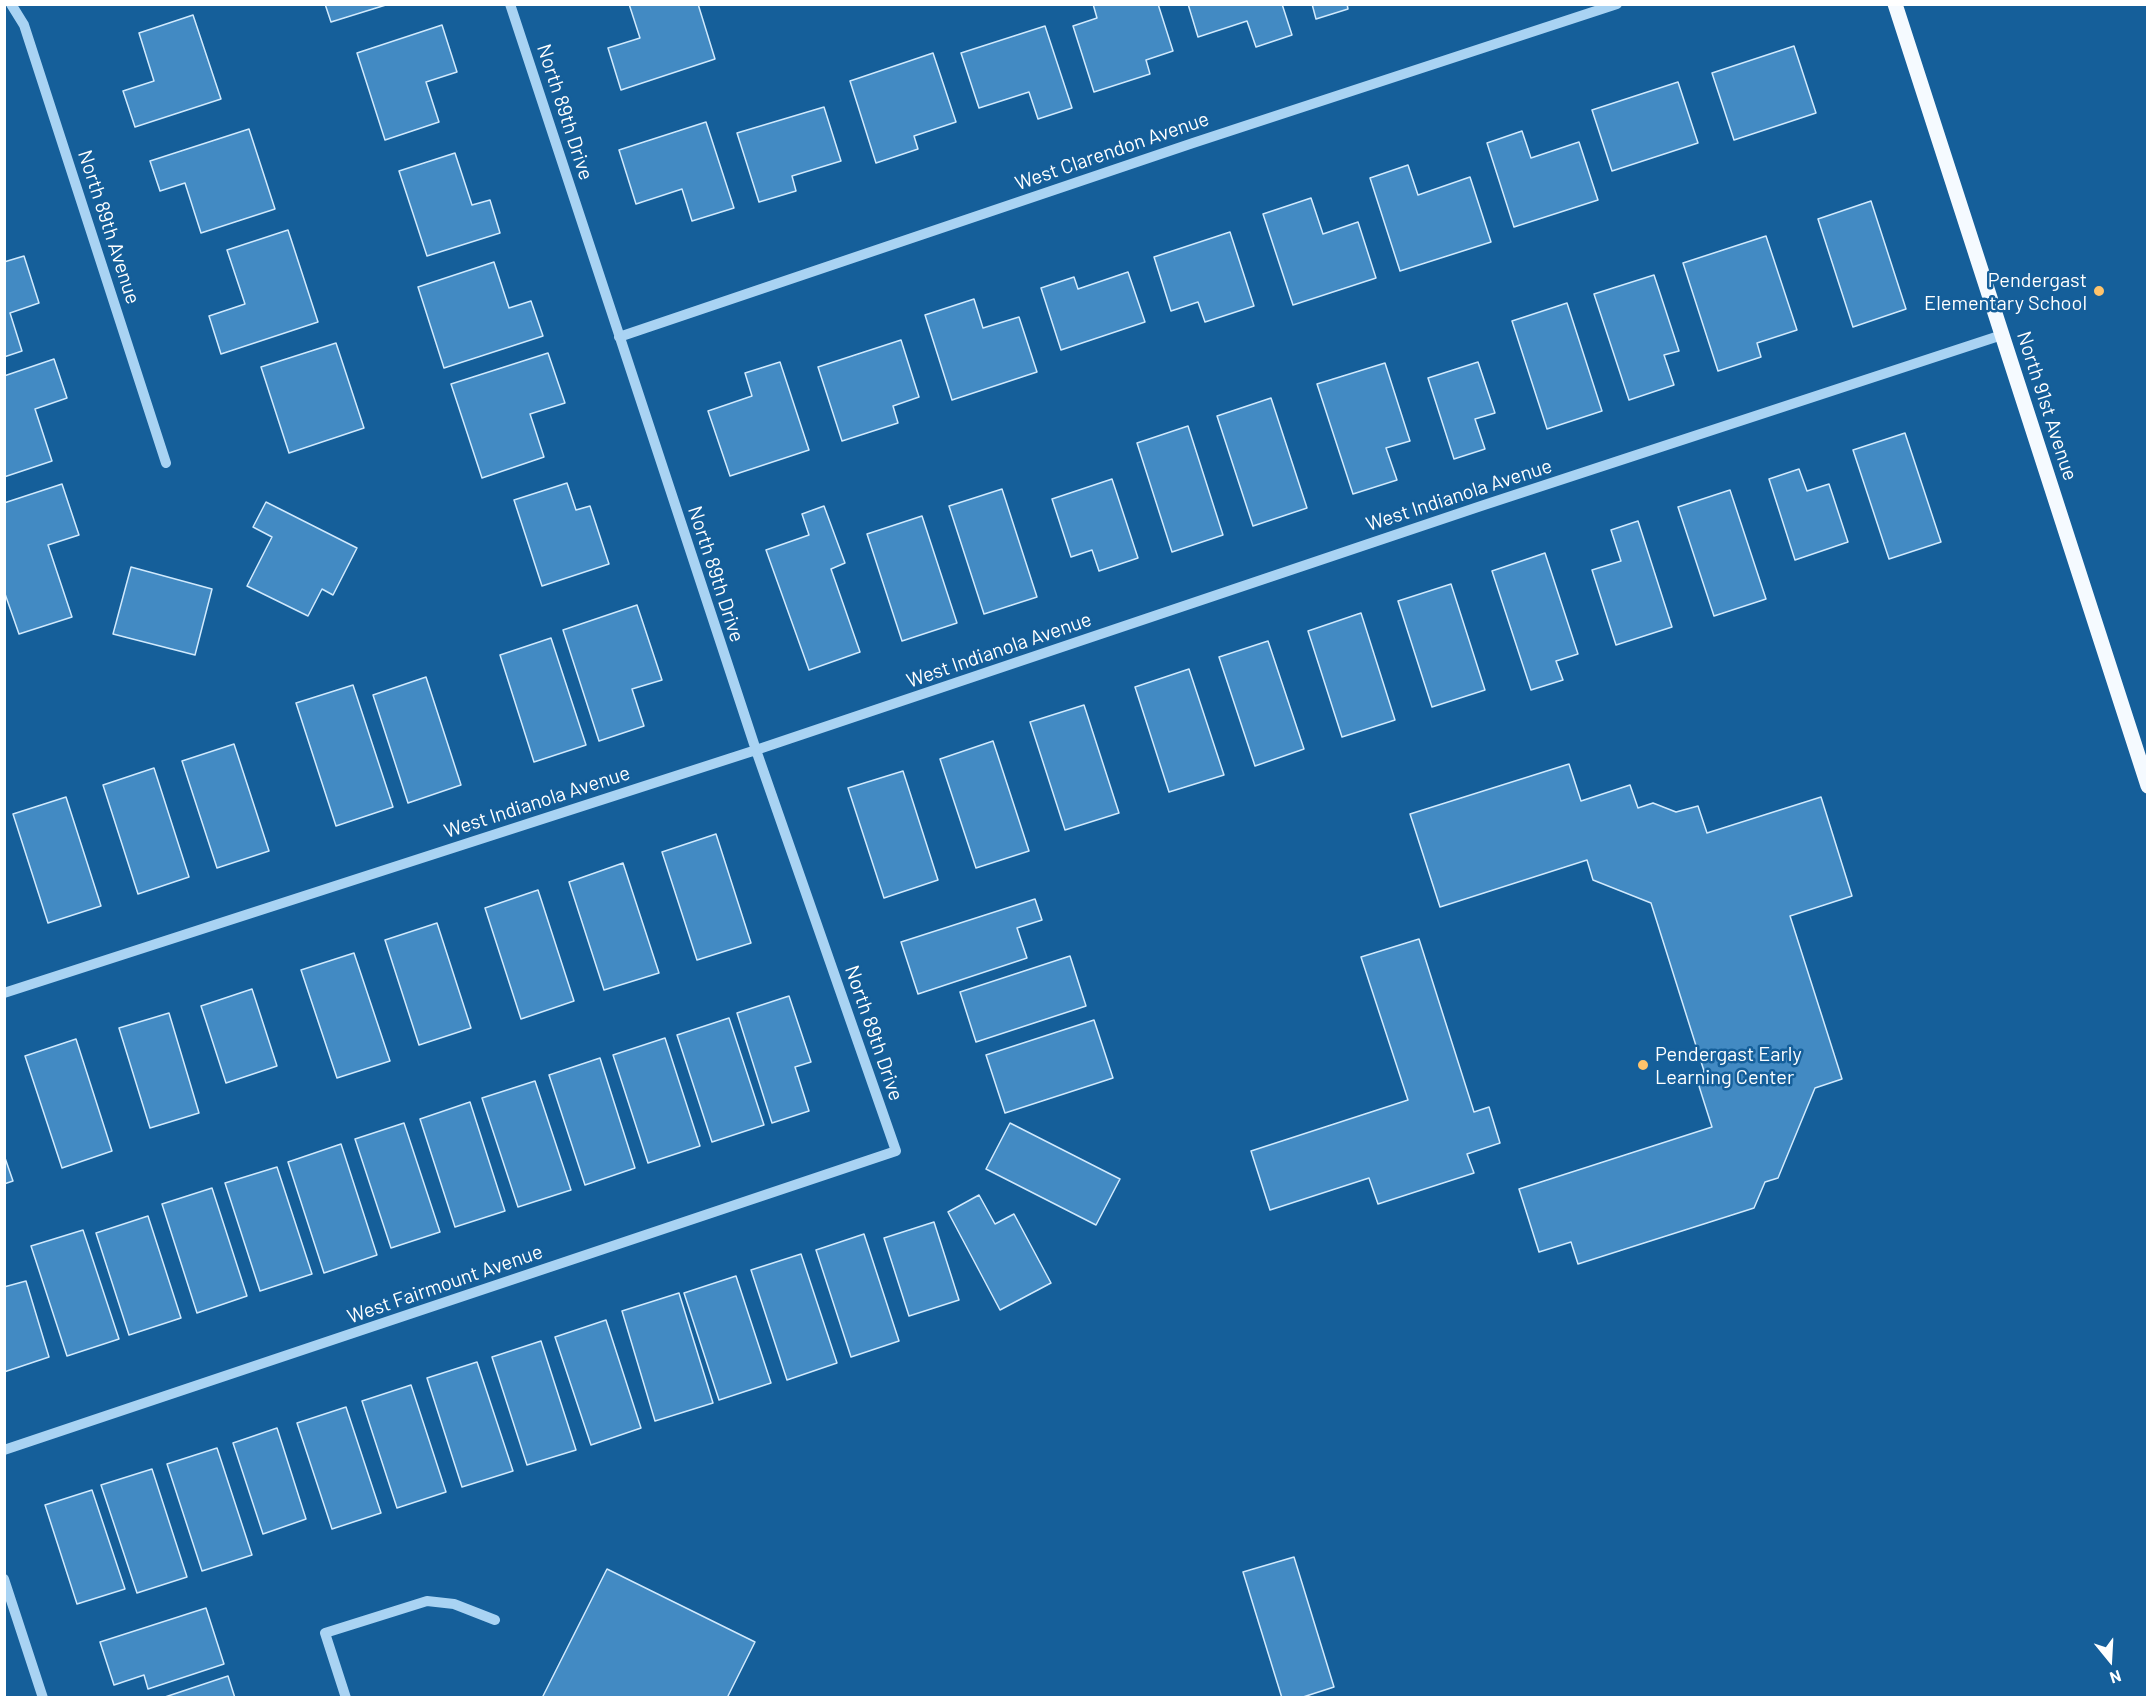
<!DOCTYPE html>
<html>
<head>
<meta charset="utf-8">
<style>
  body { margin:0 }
  #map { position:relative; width:2152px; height:1702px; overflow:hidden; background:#155f9a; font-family:Barlow,sans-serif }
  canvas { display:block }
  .frame { position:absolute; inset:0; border:6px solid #fff; pointer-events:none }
  .north { position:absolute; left:2080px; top:1630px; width:60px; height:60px; -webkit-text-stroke:4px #155f9a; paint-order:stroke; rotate:162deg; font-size:16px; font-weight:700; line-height:24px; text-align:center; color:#fff }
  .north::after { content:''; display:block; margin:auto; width:21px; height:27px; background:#fff; clip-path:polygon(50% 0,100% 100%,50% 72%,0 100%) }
</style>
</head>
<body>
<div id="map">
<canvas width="2152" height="1702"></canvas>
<div class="frame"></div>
<div class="north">N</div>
</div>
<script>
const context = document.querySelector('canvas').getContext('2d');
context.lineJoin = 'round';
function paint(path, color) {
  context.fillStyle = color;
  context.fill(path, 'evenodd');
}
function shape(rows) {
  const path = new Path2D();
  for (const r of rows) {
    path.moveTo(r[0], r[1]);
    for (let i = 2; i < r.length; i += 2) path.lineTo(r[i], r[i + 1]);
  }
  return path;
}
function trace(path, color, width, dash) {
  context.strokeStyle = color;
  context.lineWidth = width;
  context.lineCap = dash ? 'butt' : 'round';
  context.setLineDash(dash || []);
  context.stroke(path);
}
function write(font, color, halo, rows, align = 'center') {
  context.font = font + ' Barlow,sans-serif';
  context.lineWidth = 5;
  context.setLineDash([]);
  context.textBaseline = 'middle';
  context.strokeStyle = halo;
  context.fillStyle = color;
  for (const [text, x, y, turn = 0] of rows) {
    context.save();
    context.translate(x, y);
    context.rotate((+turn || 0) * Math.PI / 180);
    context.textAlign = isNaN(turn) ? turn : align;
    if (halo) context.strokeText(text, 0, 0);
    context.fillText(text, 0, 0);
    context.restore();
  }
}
const building = shape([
  [325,4,389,4,331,22,325,4],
  [629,4,698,4,715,59,621,90,608,48,640,38,629,4],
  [1093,4,1158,4,1173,51,1146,60,1150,74,1094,92,1073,26,1097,18,1093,4],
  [1188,4,1282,4,1292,35,1256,47,1247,21,1198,37,1188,4],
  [1312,4,1347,4,1348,9,1316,19,1312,4],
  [193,15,221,99,135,127,123,91,154,81,139,33,193,15],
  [442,25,457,72,426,82,439,122,385,140,357,53,442,25],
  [1045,26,1072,108,1038,119,1029,92,979,108,961,53,1045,26],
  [1794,46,1816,113,1734,140,1712,73,1794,46],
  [933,53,956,122,914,136,918,149,876,163,850,81,933,53],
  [1678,82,1698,143,1612,171,1592,110,1678,82],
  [824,107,841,161,792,176,796,191,759,202,737,133,824,107],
  [706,122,734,208,692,221,682,189,636,204,619,150,706,122],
  [249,129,275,209,201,233,185,183,160,191,150,161,249,129],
  [1522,131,1531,158,1579,142,1598,200,1514,227,1487,143,1522,131],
  [455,153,472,205,490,200,500,233,427,256,399,171,455,153],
  [1408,165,1418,195,1470,177,1491,242,1400,271,1370,178,1408,165],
  [1311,198,1323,234,1358,222,1376,278,1293,305,1263,214,1311,198],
  [1871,201,1906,309,1853,327,1818,219,1871,201],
  [288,230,318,322,221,354,209,316,245,304,227,250,288,230],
  [1230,232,1254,306,1205,322,1198,302,1171,311,1154,257,1230,232],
  [1766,236,1797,330,1757,343,1761,357,1718,371,1683,263,1766,236],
  [24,256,39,303,10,313,22,351,4,357,4,262,24,256],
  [494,262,509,308,531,301,543,336,444,368,418,287,494,262],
  [1128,272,1145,322,1061,350,1041,288,1074,277,1078,289,1128,272],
  [1654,275,1679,351,1664,355,1674,385,1629,400,1594,294,1654,275],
  [974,299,983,328,1019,317,1037,372,952,400,925,315,974,299],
  [1567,303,1602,411,1547,429,1512,321,1567,303],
  [901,340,919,397,893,406,898,423,842,441,818,367,901,340],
  [336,343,364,428,289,453,261,367,336,343],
  [548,353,565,403,530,414,544,457,482,478,451,384,548,353],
  [54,359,67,398,35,409,52,461,4,477,4,376,54,359],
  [780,362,809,450,730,476,708,411,752,396,745,373,780,362],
  [1478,362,1495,413,1475,419,1485,449,1454,459,1428,378,1478,362],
  [1385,363,1410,441,1386,448,1397,480,1353,494,1317,384,1385,363],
  [1271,398,1307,508,1253,526,1217,416,1271,398],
  [1188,426,1223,535,1172,552,1137,443,1188,426],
  [1905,433,1941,542,1889,559,1853,450,1905,433],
  [1799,469,1807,491,1829,484,1848,542,1795,560,1769,479,1799,469],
  [1112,479,1138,558,1099,571,1092,550,1071,557,1052,499,1112,479],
  [567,483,576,510,590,506,609,564,542,586,514,500,567,483],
  [62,484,79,535,48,545,72,617,19,634,4,591,4,503,62,484],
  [1002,489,1037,597,984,614,949,506,1002,489],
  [1730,490,1766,599,1714,616,1678,507,1730,490],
  [266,502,357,548,333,595,322,589,308,616,247,586,272,537,253,527,266,502],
  [824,506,845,563,831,569,860,652,809,670,766,550,809,535,802,514,824,506],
  [922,516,957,623,902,641,867,534,922,516],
  [1638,521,1672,627,1616,645,1592,570,1621,561,1611,530,1638,521],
  [1545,553,1578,654,1556,661,1563,680,1531,690,1492,571,1545,553],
  [131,567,212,589,195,655,113,634,131,567],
  [1451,584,1485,690,1432,707,1398,601,1451,584],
  [637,605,662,680,632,689,644,726,599,741,563,630,637,605],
  [1361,613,1395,720,1342,737,1308,631,1361,613],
  [551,638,586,745,534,762,500,655,551,638],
  [1268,641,1304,749,1255,766,1219,657,1268,641],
  [1189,669,1224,775,1169,792,1135,687,1189,669],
  [426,677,461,785,408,803,373,695,426,677],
  [353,685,393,807,336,826,296,703,353,685],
  [1084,705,1119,813,1065,830,1030,722,1084,705],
  [993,741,1029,851,976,868,940,759,993,741],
  [234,744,269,851,217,868,182,761,234,744],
  [1569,764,1581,801,1630,785,1638,808,1653,803,1676,812,1698,806,1707,833,1821,797,1852,896,1790,916,1842,1079,1815,1088,1778,1178,1765,1182,1754,1208,1578,1264,1571,1242,1539,1252,1519,1189,1712,1127,1698,1083,1704,1071,1651,903,1593,880,1587,860,1440,907,1410,814,1569,764],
  [154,768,189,877,138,894,103,785,154,768],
  [903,771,938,880,884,898,848,788,903,771],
  [66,797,101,906,48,923,13,814,66,797],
  [716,834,751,943,697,960,662,852,716,834],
  [623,863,659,973,604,990,569,882,623,863],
  [538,890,574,1001,521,1019,485,908,538,890],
  [1035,899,1042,920,1017,928,1027,958,918,994,901,942,1035,899],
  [437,923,471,1028,419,1045,385,940,437,923],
  [1419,939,1474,1112,1489,1107,1500,1143,1467,1154,1474,1173,1378,1204,1369,1178,1270,1210,1251,1151,1408,1100,1361,957,1419,939],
  [354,953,390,1061,337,1078,301,970,354,953],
  [1070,956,1086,1006,976,1042,960,992,1070,956],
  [252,989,277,1066,226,1083,201,1006,252,989],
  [789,996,811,1062,795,1067,809,1111,772,1123,737,1013,789,996],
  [169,1013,199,1113,150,1128,119,1028,169,1013],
  [729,1018,764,1125,712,1142,677,1035,729,1018],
  [1094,1020,1113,1078,1005,1113,986,1055,1094,1020],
  [665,1038,700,1146,648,1163,613,1055,665,1038],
  [76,1039,112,1151,62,1168,25,1056,76,1039],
  [600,1058,635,1168,585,1185,549,1075,600,1058],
  [535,1081,571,1190,518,1207,482,1098,535,1081],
  [470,1102,505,1211,455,1227,420,1119,470,1102],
  [404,1123,440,1232,391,1248,355,1139,404,1123],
  [1010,1123,1120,1179,1096,1225,986,1169,1010,1123],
  [341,1144,377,1255,324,1273,288,1162,341,1144],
  [4,1155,13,1181,4,1184,4,1155],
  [277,1167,312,1274,260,1291,225,1183,277,1167],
  [212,1188,247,1296,197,1313,162,1204,212,1188],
  [979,1195,995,1224,1014,1214,1051,1283,1000,1310,948,1212,979,1195],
  [148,1216,181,1318,129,1335,96,1233,148,1216],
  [934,1222,959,1300,909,1316,884,1238,934,1222],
  [83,1230,119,1339,67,1356,31,1246,83,1230],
  [864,1234,899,1341,851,1357,816,1250,864,1234],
  [801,1254,837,1363,787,1380,751,1270,801,1254],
  [736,1276,771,1383,719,1400,684,1293,736,1276],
  [26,1281,49,1357,4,1372,4,1287,26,1281],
  [679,1293,713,1403,655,1421,622,1311,679,1293],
  [606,1320,641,1428,591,1445,555,1337,606,1320],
  [541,1341,576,1450,527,1465,492,1357,541,1341],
  [477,1362,513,1471,462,1487,427,1378,477,1362],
  [411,1385,446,1492,397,1508,362,1401,411,1385],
  [346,1407,381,1513,332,1529,297,1423,346,1407],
  [277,1428,306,1519,263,1534,233,1443,277,1428],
  [217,1448,252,1555,202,1571,167,1464,217,1448],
  [152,1469,187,1577,137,1593,101,1485,152,1469],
  [92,1490,125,1589,77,1604,45,1505,92,1490],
  [1294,1557,1334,1687,1300,1698,1282,1698,1243,1572,1294,1557],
  [607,1569,755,1642,727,1698,542,1698,607,1569],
  [206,1608,224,1664,148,1689,144,1675,114,1685,100,1642,206,1608],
  [228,1676,235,1698,162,1698,228,1676]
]);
paint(building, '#428ac3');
trace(building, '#d1eafd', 1.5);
trace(shape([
  [11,4,24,25,166,463],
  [619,337,1193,143,1617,4],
  [4,993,756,750,1481,506,2002,335],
  [4,1450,896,1151,756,750,510,4],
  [4,1579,43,1698],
  [346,1698,325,1633,427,1601,454,1604,495,1620]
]), '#a9d3f3', 10);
trace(shape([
  [1895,4,2148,786]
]), '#f5faff', 15);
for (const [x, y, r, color] of [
  [2099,291,6,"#ffc36b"],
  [1643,1065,6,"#ffc36b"]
]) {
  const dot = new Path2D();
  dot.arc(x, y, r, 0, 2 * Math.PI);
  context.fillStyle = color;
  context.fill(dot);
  trace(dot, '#155f9a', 2);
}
write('20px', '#fff', '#155f9a', [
  ["North 89th Drive",565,112,72],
  ["West Clarendon Avenue",1112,151,-19],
  ["North 89th Avenue",109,227,72],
  ["North 91st Avenue",2047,406,72],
  ["West Indianola Avenue",1459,495,-18],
  ["North 89th Drive",716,574,72],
  ["West Indianola Avenue",999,650,-19],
  ["West Indianola Avenue",537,802,-18],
  ["North 89th Drive",874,1033,71],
  ["West Fairmount Avenue",445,1284,-19]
]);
write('20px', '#fff', '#155f9a', [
  ["Pendergast",2087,280],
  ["Elementary School",2087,303],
  ["Pendergast Early",1655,1054,"left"],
  ["Learning Center",1655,1077,"left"]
], 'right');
</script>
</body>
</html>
